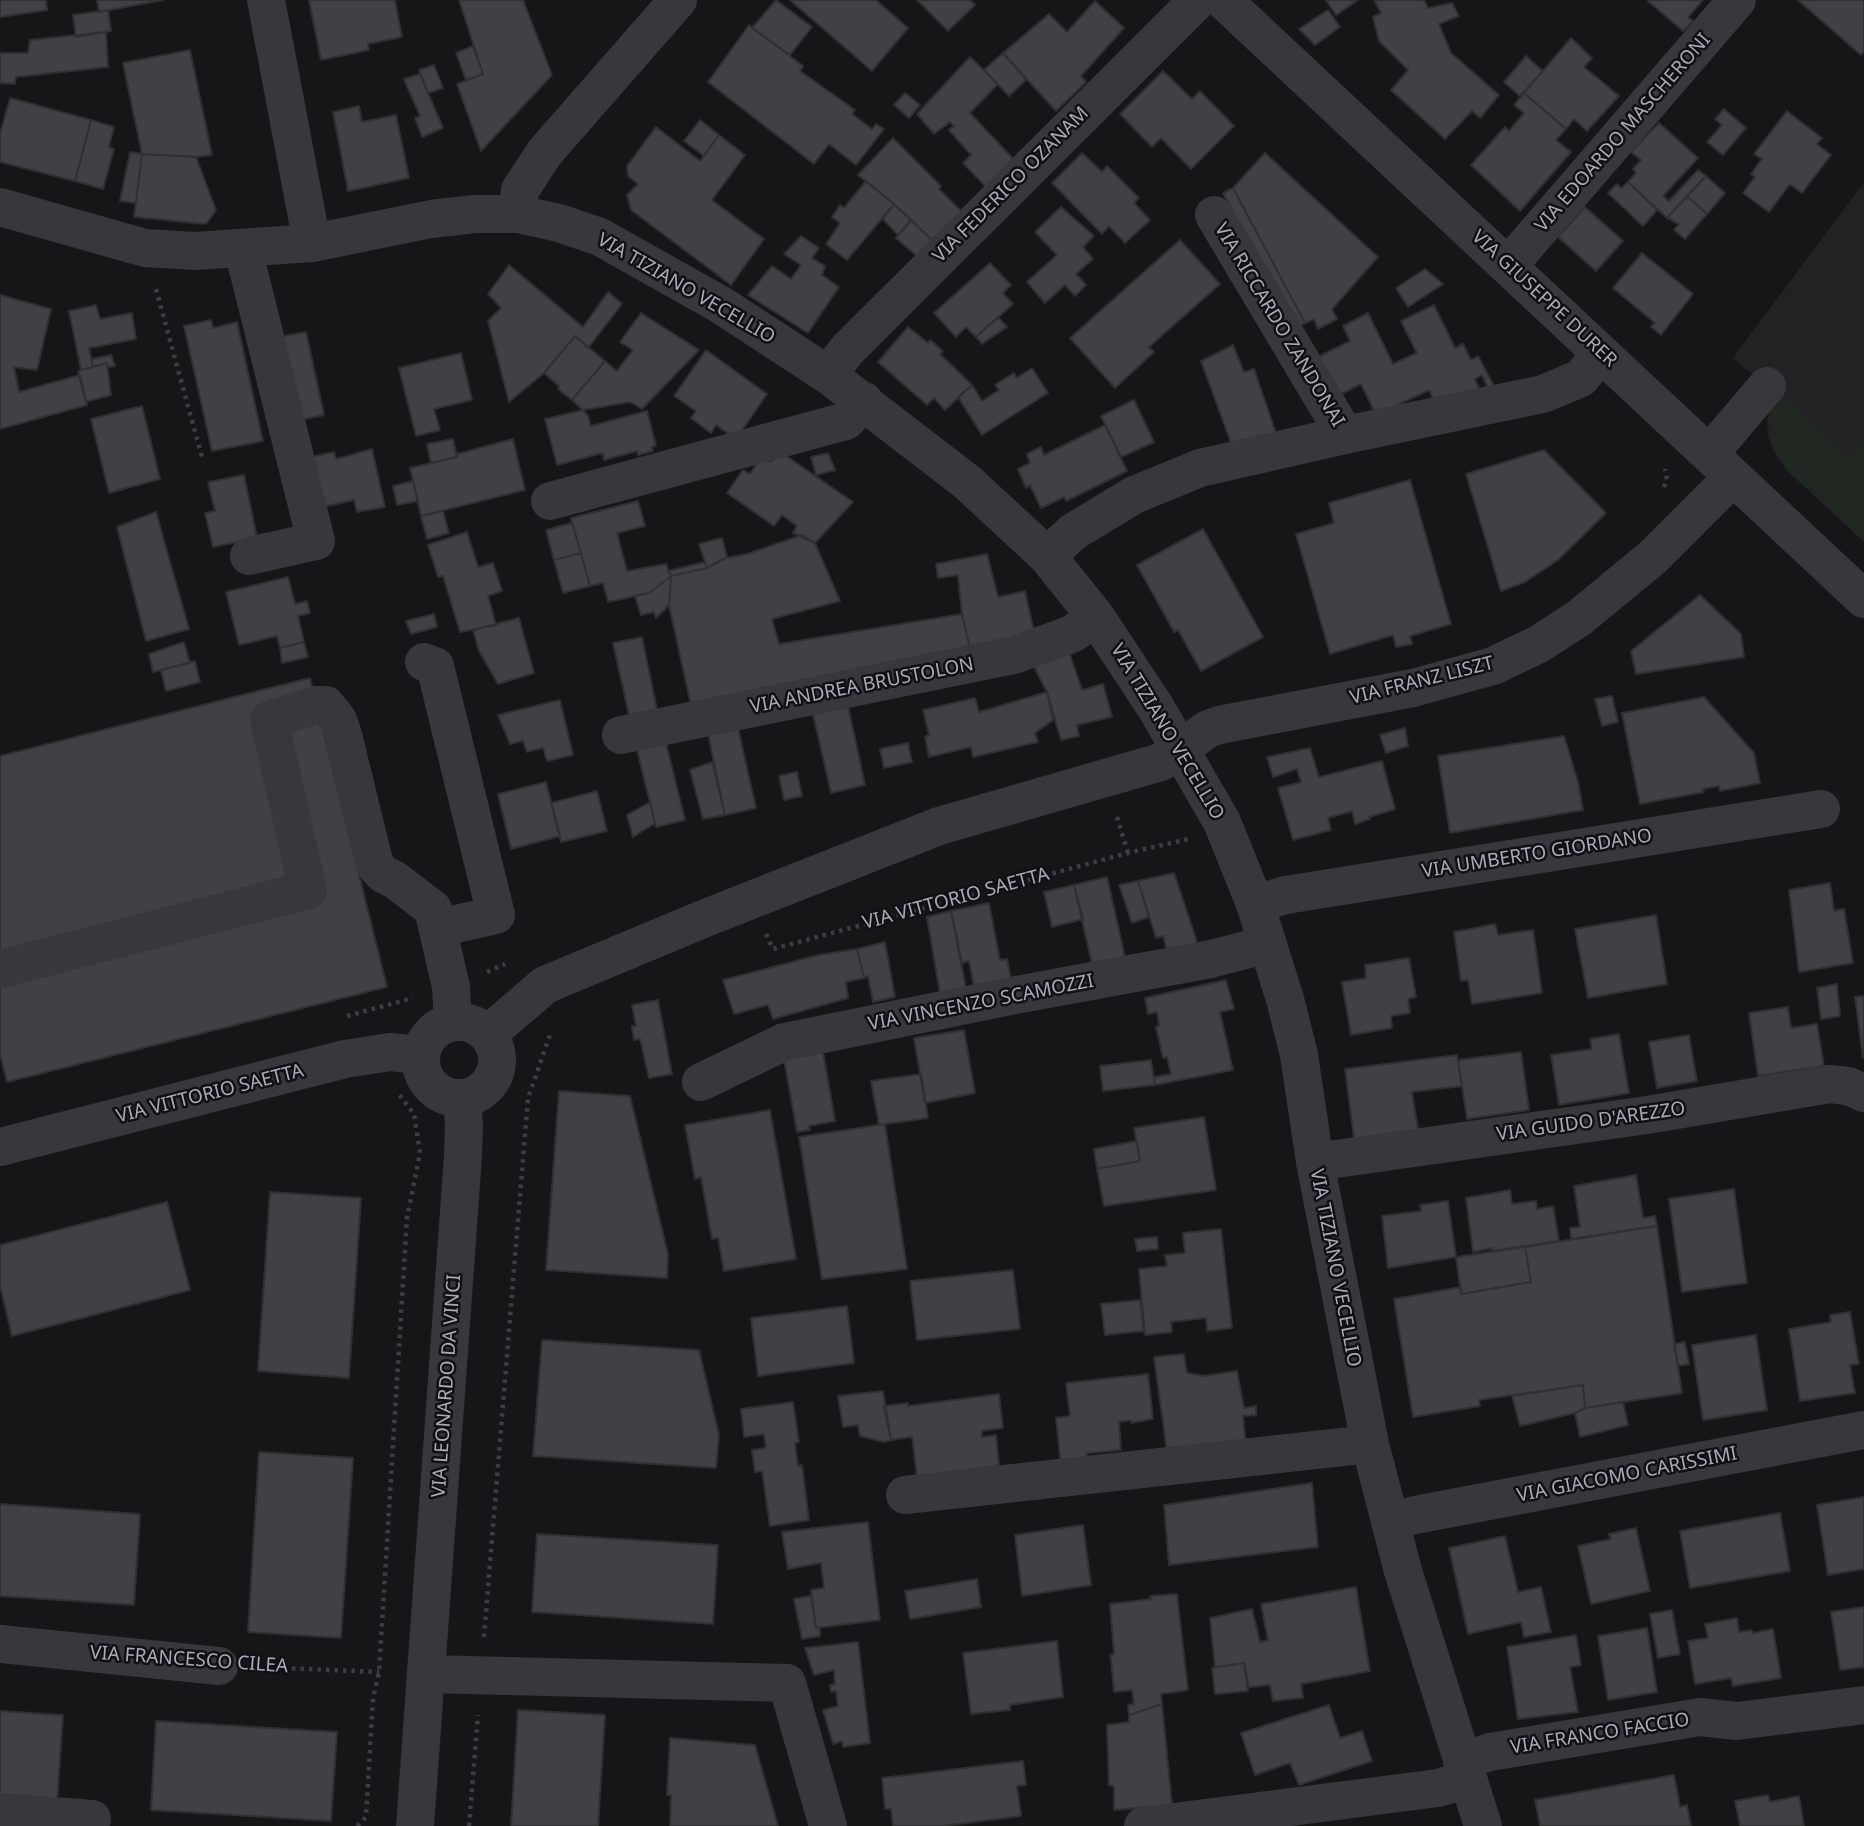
<!DOCTYPE html>
<html>
<head>
<meta charset="utf-8">
<style>
  body { margin:0 }
  canvas { display:block; background:#161618 }
</style>
</head>
<body>
<canvas width="1864" height="1826"></canvas>
<script>
const context = document.querySelector('canvas').getContext('2d');
context.lineJoin = 'round';
function paint(path, color) {
  context.fillStyle = color;
  context.fill(path, 'evenodd');
}
function shape(rows) {
  const path = new Path2D();
  for (const r of rows) {
    if (r.length === 3) {
      path.moveTo(r[0] + r[2], r[1]);
      path.arc(r[0], r[1], r[2], 0, 2 * Math.PI);
      continue;
    }
    path.moveTo(r[0], r[1]);
    for (let i = 2; i < r.length; i += 2) path.lineTo(r[i], r[i + 1]);
  }
  return path;
}
function trace(path, color, width, dash) {
  context.strokeStyle = color;
  context.lineWidth = width;
  context.lineCap = dash ? 'butt' : 'round';
  context.setLineDash(dash || []);
  context.stroke(path);
}
function write(font, color, halo, rows, align = 'center') {
  context.font = font + ' "Noto Sans",sans-serif';
  context.lineWidth = 5;
  context.setLineDash([]);
  context.textBaseline = 'middle';
  context.strokeStyle = halo;
  context.fillStyle = color;
  for (const [text, x, y, turn = 0] of rows) {
    context.save();
    context.translate(x, y);
    context.rotate((+turn || 0) * Math.PI / 180);
    context.textAlign = isNaN(turn) ? turn : align;
    if (halo) context.strokeText(text, 0, 0);
    context.fillText(text, 0, 0);
    context.restore();
  }
}
paint(shape([
  [1864,182,1864,542,1786,470,1773,450,1768,435,1767,419,1776,393,1733,358]
]), '#222224');
paint(shape([
  [1779,393,1847,455,1864,441,1864,540,1787,469,1774,450,1769,419,1773,402]
]), '#202721');
const building = shape([
  [0,0,46,0,47,10,0,17,0,0],
  [97,0,163,0,99,12,97,0],
  [309,0,395,0,402,37,368,44,369,50,321,60,309,0],
  [459,0,523,0,552,75,481,151,457,84,483,74,459,0],
  [776,0,812,27,790,55,752,28,776,0],
  [790,0,876,0,908,28,872,71,790,0],
  [917,0,970,0,975,5,948,31,917,0],
  [1326,0,1358,0,1336,15,1326,0],
  [1374,0,1424,0,1428,8,1452,3,1459,16,1439,24,1451,53,1499,95,1480,118,1472,111,1445,139,1391,90,1408,70,1379,41,1373,17,1381,13,1374,0],
  [1650,0,1703,0,1688,17,1693,21,1683,31,1648,1,1650,0],
  [1798,0,1864,0,1864,51,1861,55,1798,0],
  [1095,1,1124,28,1081,76,1086,82,1056,111,1003,53,1049,14,1067,32,1095,1],
  [108,10,111,31,76,37,73,15,108,10],
  [1328,10,1340,27,1315,45,1299,29,1328,10],
  [749,25,803,66,800,71,855,110,852,114,872,129,876,124,884,129,856,165,829,144,814,164,708,82,749,25],
  [106,32,108,67,16,77,15,84,0,83,0,53,28,53,30,40,106,32],
  [1571,38,1592,58,1584,67,1619,96,1587,131,1574,119,1566,129,1524,93,1571,38],
  [473,46,483,74,466,80,456,53,473,46],
  [190,50,212,155,196,157,142,154,123,63,190,50],
  [1003,53,1026,80,1009,96,984,70,1003,53],
  [1526,56,1543,71,1520,96,1504,82,1526,56],
  [970,57,998,84,970,113,1018,164,989,190,963,163,971,155,949,130,954,126,950,122,934,134,917,114,970,57],
  [434,65,443,88,428,93,419,70,434,65],
  [1163,71,1192,99,1200,91,1234,126,1191,169,1161,138,1152,147,1120,114,1163,71],
  [420,74,443,128,422,137,415,118,420,116,404,79,420,74],
  [905,93,920,105,909,118,894,105,905,93],
  [1524,93,1566,129,1556,140,1571,152,1520,211,1471,165,1505,127,1509,131,1524,113,1514,105,1524,93],
  [10,98,91,120,75,181,0,162,0,134,10,98],
  [359,106,362,122,396,115,409,178,348,191,333,112,359,106],
  [1724,109,1746,128,1723,155,1707,142,1722,125,1715,119,1724,109],
  [1787,111,1822,138,1817,144,1831,155,1802,193,1790,184,1769,212,1743,193,1755,177,1751,174,1762,159,1754,154,1787,111],
  [91,120,114,127,109,147,114,149,103,189,75,181,91,120],
  [700,120,719,135,704,156,684,141,700,120],
  [1659,123,1698,158,1663,196,1669,201,1698,170,1706,176,1667,218,1628,182,1636,173,1633,169,1641,160,1631,152,1659,123],
  [656,127,700,161,719,135,745,155,712,200,764,239,731,285,631,210,627,195,638,184,628,176,627,166,656,127],
  [893,138,941,186,939,189,964,214,935,243,894,204,858,175,893,138],
  [130,152,142,154,136,203,120,201,130,152],
  [1082,153,1102,172,1107,166,1139,198,1134,203,1150,220,1125,243,1109,226,1102,234,1052,183,1082,153],
  [1265,153,1378,257,1332,309,1337,319,1318,329,1314,319,1305,323,1233,188,1265,153],
  [142,154,196,157,216,210,206,224,134,217,142,154],
  [1706,176,1725,193,1707,214,1687,196,1706,176],
  [866,181,894,204,847,260,826,244,840,223,832,217,840,205,844,208,866,181],
  [1628,182,1657,210,1643,226,1608,193,1617,184,1621,188,1628,182],
  [1233,188,1305,323,1295,329,1223,193,1233,188],
  [1687,196,1707,214,1685,239,1674,230,1679,224,1667,218,1687,196],
  [894,204,911,220,898,235,883,219,894,204],
  [1061,207,1094,236,1083,247,1093,259,1076,274,1086,285,1075,296,1065,285,1045,303,1027,282,1057,255,1035,232,1061,207],
  [1585,207,1623,241,1596,271,1558,237,1585,207],
  [911,220,935,243,919,258,896,238,911,220],
  [801,236,819,248,812,258,825,266,822,275,839,287,808,333,748,295,772,266,791,279,801,265,784,254,801,236],
  [1180,240,1220,284,1149,347,1154,352,1115,388,1070,338,1180,240],
  [1642,253,1693,294,1661,335,1651,327,1655,323,1613,288,1642,253],
  [990,263,1011,285,1003,293,1013,304,976,337,966,327,956,337,934,313,990,263],
  [509,265,583,327,608,292,622,304,588,348,575,336,544,373,509,402,488,321,501,308,488,294,509,265],
  [1425,269,1443,284,1408,307,1396,288,1425,269],
  [0,295,51,309,37,370,14,367,19,392,80,375,87,405,0,429,0,295],
  [96,305,100,319,132,313,136,339,89,348,93,367,81,370,69,311,96,305],
  [1434,305,1455,348,1463,344,1471,360,1478,356,1495,388,1489,391,1482,375,1475,379,1482,395,1437,407,1429,390,1376,415,1361,384,1335,397,1310,361,1350,341,1343,326,1368,313,1393,364,1417,353,1401,321,1434,305],
  [641,313,699,350,642,409,630,402,583,410,572,400,605,361,617,371,633,350,620,342,641,313],
  [998,317,1007,327,982,344,976,337,998,317],
  [211,320,213,328,237,322,263,441,212,451,184,326,211,320],
  [908,327,928,343,930,340,943,351,940,354,972,385,945,410,934,398,927,405,878,362,908,327],
  [306,332,324,415,290,422,279,337,306,332],
  [575,336,605,361,572,400,558,389,559,386,544,373,575,336],
  [1233,345,1244,372,1254,369,1277,436,1234,451,1201,361,1233,345],
  [706,350,767,394,736,439,716,425,711,433,691,418,696,411,674,396,706,350],
  [461,353,472,400,434,409,440,430,416,436,399,368,461,353],
  [111,355,115,366,108,367,107,363,93,367,92,359,111,355],
  [107,363,111,395,86,402,78,371,107,363],
  [1032,368,1048,393,982,435,958,397,972,385,982,401,999,390,995,385,1014,373,1016,378,1032,368],
  [1134,400,1154,442,1121,457,1101,416,1134,400],
  [142,406,160,479,109,493,91,419,142,406],
  [583,410,588,416,591,426,647,411,656,446,652,447,653,451,638,455,637,451,604,460,603,453,557,465,545,419,583,410],
  [1105,425,1127,471,1066,501,1064,497,1041,508,1030,485,1026,488,1018,469,1030,463,1027,454,1041,447,1044,455,1105,425],
  [453,439,457,457,431,463,427,444,453,439],
  [513,439,525,490,421,516,410,468,457,457,457,454,513,439],
  [372,449,385,507,357,512,354,500,318,508,306,458,334,452,336,459,372,449],
  [1544,450,1606,513,1558,560,1525,582,1501,591,1466,474,1544,450],
  [779,451,853,502,815,543,793,533,797,526,782,515,774,526,727,493,743,470,750,474,758,462,765,457,771,462,779,451],
  [828,453,835,470,816,475,811,457,828,453],
  [244,475,257,538,213,547,205,513,215,511,208,482,244,475],
  [1410,480,1451,624,1410,636,1412,644,1396,647,1393,635,1330,654,1296,534,1334,523,1329,503,1410,480],
  [413,481,418,501,397,505,393,486,413,481],
  [638,501,645,526,617,533,627,571,666,564,671,576,649,593,608,602,603,583,590,586,571,518,638,501],
  [443,511,449,533,427,539,421,516,443,511],
  [156,512,189,629,146,641,117,527,156,512],
  [572,523,581,553,554,560,546,530,572,523],
  [1203,529,1263,637,1201,671,1178,630,1174,632,1137,565,1203,529],
  [467,532,478,567,493,563,502,591,488,596,496,625,460,632,443,576,438,577,428,545,467,532],
  [802,535,815,543,840,601,772,619,779,644,962,614,971,653,692,710,669,605,671,576,707,568,726,558,747,554,802,535],
  [722,538,727,557,707,568,699,544,722,538],
  [581,553,590,586,563,593,554,560,581,553],
  [987,554,998,597,1025,591,1035,636,971,653,962,614,958,575,938,578,936,564,987,554],
  [705,562,707,568,671,576,668,571,705,562],
  [671,576,669,605,656,618,654,612,641,615,635,596,649,593,671,576],
  [288,577,295,604,307,601,310,613,298,616,304,642,280,648,277,636,239,645,226,592,288,577],
  [1700,595,1741,634,1744,657,1636,674,1631,651,1700,595],
  [434,614,437,627,411,634,406,621,434,614],
  [519,618,534,673,498,684,479,651,473,630,519,618],
  [642,637,657,710,629,715,613,643,642,637],
  [184,642,190,663,153,672,149,654,184,642],
  [304,642,308,657,282,663,280,648,304,642],
  [1067,646,1082,690,1103,684,1112,717,1077,725,1079,736,1061,740,1047,692,1028,655,1067,646],
  [195,661,200,682,166,691,161,670,195,661],
  [310,678,387,987,7,1082,0,1054,0,756,310,678],
  [1047,692,1053,720,1035,733,1038,742,973,757,971,747,929,757,925,737,929,735,923,710,975,698,979,712,1047,692],
  [1612,696,1618,722,1602,726,1595,699,1612,696],
  [1704,697,1754,753,1760,783,1720,791,1719,786,1703,789,1704,792,1640,804,1622,713,1704,697],
  [560,700,573,755,547,761,543,748,527,752,523,741,510,744,498,715,560,700],
  [848,706,865,785,831,793,813,714,848,706],
  [738,728,756,808,725,815,708,734,738,728],
  [1405,728,1408,746,1386,753,1380,735,1405,728],
  [1564,736,1578,782,1583,810,1450,833,1438,756,1564,736],
  [665,739,685,820,656,827,636,746,665,739],
  [908,743,912,762,884,768,880,749,908,743],
  [1310,748,1319,777,1382,761,1395,809,1369,817,1370,819,1355,824,1352,811,1328,818,1331,830,1293,840,1278,788,1301,782,1297,769,1273,777,1267,757,1310,748],
  [712,762,725,815,703,819,690,770,712,762],
  [797,772,802,796,784,800,779,776,797,772],
  [546,782,560,836,511,849,498,794,546,782],
  [597,791,607,831,561,842,551,803,597,791],
  [650,802,655,823,633,837,627,815,650,802],
  [1174,873,1199,948,1169,957,1163,936,1156,938,1138,881,1174,873],
  [1107,877,1125,957,1092,964,1074,885,1107,877],
  [1138,881,1149,917,1132,923,1119,885,1138,881],
  [1830,883,1834,911,1844,909,1853,963,1799,972,1789,890,1830,883],
  [1074,885,1083,919,1052,927,1044,892,1074,885],
  [989,903,1000,960,1007,959,1012,984,975,992,969,961,962,963,951,911,989,903],
  [951,911,967,994,941,999,927,917,951,911],
  [1656,915,1667,984,1588,998,1575,929,1656,915],
  [1495,924,1498,935,1533,930,1542,993,1472,1004,1468,980,1461,981,1454,932,1495,924],
  [885,942,895,997,873,1002,868,976,864,978,857,949,885,942],
  [857,949,864,978,846,982,848,998,773,1019,768,1005,734,1014,723,980,819,955,857,949],
  [1409,958,1416,997,1408,999,1410,1013,1391,1016,1392,1028,1351,1035,1342,982,1366,978,1365,965,1409,958],
  [1226,980,1234,1009,1220,1012,1233,1070,1155,1085,1154,1077,1171,1074,1167,1057,1163,1058,1156,1027,1159,1026,1157,1012,1148,1014,1145,998,1226,980],
  [1837,984,1840,1016,1821,1019,1817,988,1837,984],
  [1864,996,1864,1058,1863,1058,1855,997,1864,996],
  [658,1000,672,1074,649,1078,640,1039,634,1040,632,1026,636,1026,632,1005,658,1000],
  [1788,1007,1791,1028,1817,1024,1824,1066,1758,1076,1749,1013,1788,1007],
  [964,1030,975,1093,925,1103,914,1038,964,1030],
  [1619,1034,1629,1093,1559,1105,1551,1055,1592,1049,1590,1039,1619,1034],
  [1689,1035,1697,1081,1657,1088,1649,1042,1689,1035],
  [823,1052,835,1121,809,1126,810,1130,797,1132,784,1059,823,1052],
  [1521,1052,1529,1110,1467,1119,1458,1060,1521,1052],
  [1457,1055,1462,1086,1412,1092,1419,1136,1355,1146,1345,1069,1457,1055],
  [1151,1060,1155,1085,1103,1091,1100,1066,1151,1060],
  [921,1074,928,1118,879,1125,871,1081,921,1074],
  [559,1091,630,1096,668,1254,667,1278,546,1270,559,1091],
  [770,1110,796,1259,724,1271,718,1238,712,1239,701,1177,695,1179,685,1125,770,1110],
  [1204,1117,1216,1190,1104,1206,1097,1169,1140,1161,1134,1128,1204,1117],
  [885,1124,907,1269,822,1279,799,1137,885,1124],
  [1137,1141,1140,1161,1097,1169,1094,1149,1137,1141],
  [1636,1175,1643,1218,1655,1216,1657,1226,1571,1239,1570,1228,1580,1227,1574,1186,1636,1175],
  [1734,1189,1747,1283,1682,1292,1669,1199,1734,1189],
  [1510,1190,1512,1204,1536,1201,1537,1209,1553,1206,1559,1241,1492,1251,1492,1248,1473,1252,1466,1198,1510,1190],
  [270,1192,361,1198,349,1378,258,1371,270,1192],
  [1448,1201,1456,1257,1388,1268,1382,1216,1421,1211,1420,1205,1448,1201],
  [167,1202,190,1290,12,1336,0,1286,0,1245,167,1202],
  [1657,1226,1682,1393,1585,1408,1583,1385,1479,1400,1480,1406,1413,1417,1394,1299,1461,1287,1461,1294,1531,1282,1525,1247,1657,1226],
  [1221,1229,1232,1328,1207,1331,1206,1318,1171,1322,1172,1332,1145,1335,1139,1269,1167,1266,1165,1255,1185,1253,1183,1233,1221,1229],
  [1157,1237,1158,1249,1137,1251,1135,1239,1157,1237],
  [1525,1247,1531,1282,1461,1294,1456,1257,1525,1247],
  [1013,1270,1020,1329,917,1340,910,1281,1013,1270],
  [1140,1300,1144,1331,1105,1335,1101,1304,1140,1300],
  [847,1306,854,1363,758,1376,751,1318,847,1306],
  [1850,1312,1859,1364,1850,1365,1855,1393,1800,1401,1789,1329,1831,1322,1830,1315,1850,1312],
  [1756,1335,1767,1410,1703,1420,1692,1345,1756,1335],
  [542,1340,699,1350,719,1435,716,1468,533,1456,542,1340],
  [1685,1342,1689,1364,1678,1366,1674,1344,1685,1342],
  [1184,1354,1187,1373,1204,1376,1237,1371,1244,1408,1256,1406,1256,1415,1243,1416,1246,1448,1168,1459,1154,1357,1184,1354],
  [1148,1374,1153,1419,1131,1423,1131,1420,1119,1422,1121,1450,1087,1453,1088,1465,1061,1467,1056,1418,1070,1416,1066,1383,1148,1374],
  [1583,1385,1585,1408,1575,1413,1520,1426,1512,1396,1583,1385],
  [883,1391,891,1440,884,1442,860,1436,858,1425,843,1427,838,1396,883,1391],
  [999,1394,1003,1428,982,1431,982,1437,996,1435,999,1466,917,1477,912,1437,891,1440,884,1406,908,1403,908,1406,999,1394],
  [793,1402,799,1442,795,1443,798,1466,802,1465,809,1520,770,1526,762,1471,755,1472,752,1450,766,1448,764,1434,744,1437,741,1409,793,1402],
  [1623,1402,1628,1425,1580,1437,1575,1413,1585,1408,1623,1402],
  [259,1452,353,1458,341,1638,248,1632,259,1452],
  [1312,1483,1318,1547,1169,1565,1164,1505,1312,1483],
  [1864,1497,1864,1569,1828,1575,1817,1505,1864,1497],
  [0,1504,140,1514,134,1605,0,1596,0,1504],
  [1780,1513,1790,1571,1690,1588,1680,1531,1780,1513],
  [868,1522,880,1620,816,1628,811,1590,824,1588,821,1563,788,1569,782,1532,868,1522],
  [1083,1525,1091,1585,1022,1596,1015,1535,1083,1525],
  [1636,1528,1650,1591,1591,1604,1578,1546,1611,1539,1609,1534,1636,1528],
  [537,1534,718,1545,713,1624,532,1612,537,1534],
  [1505,1536,1518,1592,1541,1587,1551,1632,1524,1637,1521,1622,1468,1634,1449,1548,1505,1536],
  [977,1579,981,1607,910,1619,905,1591,977,1579],
  [1356,1587,1370,1671,1301,1684,1303,1698,1273,1701,1270,1685,1249,1687,1244,1663,1215,1667,1210,1618,1252,1609,1260,1642,1268,1640,1261,1604,1356,1587],
  [1177,1594,1188,1690,1161,1694,1162,1704,1129,1715,1128,1705,1134,1704,1132,1690,1114,1692,1111,1660,1110,1655,1114,1654,1110,1604,1151,1599,1150,1596,1177,1594],
  [811,1596,816,1628,820,1628,820,1636,802,1639,794,1599,811,1596],
  [1864,1607,1864,1667,1840,1670,1831,1612,1864,1607],
  [1672,1610,1680,1654,1658,1658,1650,1614,1672,1610],
  [1737,1618,1739,1632,1751,1630,1753,1633,1773,1629,1781,1678,1733,1686,1731,1678,1695,1684,1688,1641,1708,1638,1705,1624,1737,1618],
  [1647,1628,1657,1692,1608,1700,1598,1636,1647,1628],
  [1576,1635,1581,1665,1570,1667,1578,1712,1518,1719,1507,1647,1576,1635],
  [1057,1641,1063,1697,1010,1705,1010,1710,971,1714,963,1653,1057,1641],
  [858,1642,870,1743,843,1747,842,1741,833,1744,823,1710,838,1706,836,1691,831,1692,830,1685,835,1684,834,1670,814,1675,805,1648,858,1642],
  [1244,1663,1248,1691,1215,1694,1212,1668,1244,1663],
  [1162,1704,1172,1805,1114,1810,1114,1786,1109,1785,1107,1725,1129,1722,1129,1715,1162,1704],
  [1329,1705,1340,1738,1362,1731,1372,1761,1299,1785,1290,1763,1255,1775,1241,1733,1329,1705],
  [518,1710,605,1715,598,1826,511,1826,518,1710],
  [0,1711,63,1715,57,1803,0,1800,0,1711],
  [156,1721,337,1732,331,1821,151,1810,156,1721],
  [670,1738,755,1745,778,1826,670,1826,671,1795,667,1795,670,1738],
  [1023,1761,1026,1785,1017,1786,1021,1816,943,1826,893,1826,891,1809,885,1809,882,1778,1023,1761],
  [1674,1775,1680,1807,1687,1805,1691,1826,1540,1826,1535,1800,1674,1775],
  [1768,1795,1770,1802,1799,1796,1804,1826,1740,1826,1735,1801,1768,1795]
]);
paint(building, '#404045');
trace(building, '#303033', 2);
trace(shape([
  [156,289,203,461],
  [1664,487,1667,480,1665,469],
  [1117,817,1128,853],
  [766,934,773,949,1128,853,1188,839],
  [487,972,505,964],
  [347,1016,413,998],
  [484,1637,528,1098,550,1035],
  [258,1667,379,1672],
  [357,1826,366,1817,373,1698,379,1672,407,1218,420,1153,414,1114,398,1093],
  [469,1826,478,1715]
]), '#3d3e43', 4.5, [3.5, 5]);
trace(shape([
  [266,0,312,243],
  [1223,0,1864,599],
  [0,207,145,248,195,251,312,243,431,219,475,214,518,214,559,223,600,237,721,305,828,375,967,482,1047,556,1096,617,1156,708,1222,822,1255,904,1285,999,1299,1055,1315,1162,1370,1444,1403,1571,1483,1826],
  [518,214,520,190,545,152,678,0],
  [1214,215,1345,435],
  [243,249,316,541,249,556],
  [1508,266,1737,0],
  [828,375,847,350,1198,0],
  [1709,454,1767,386],
  [550,501,846,421,864,401],
  [1047,556,1073,532,1134,495,1200,468,1345,435,1543,394,1581,378,1601,353],
  [424,662,435,666,496,915,438,928],
  [621,735,1014,655,1072,634,1096,617],
  [1255,904,1286,895,1821,809],
  [0,969,308,890,269,720,316,705,326,705,338,720,343,735,375,865,383,874,395,880,433,909,451,987,453,1022],
  [459,1060,38],
  [488,1034,545,985,703,919,939,826,1161,762,1208,729,1219,725,1413,688,1493,666,1539,644,1579,618,1653,557,1733,477],
  [701,1082,784,1042,1016,995,1211,959,1268,944],
  [0,1147,345,1059,390,1052,421,1055],
  [1315,1162,1647,1115,1830,1084,1848,1086,1864,1093],
  [905,1495,1370,1444],
  [1390,1522,1415,1515,1864,1430],
  [0,1644,219,1666],
  [427,1674,787,1683,828,1826],
  [1462,1761,1490,1752,1700,1717,1737,1721,1864,1705],
  [0,1812,92,1819],
  [415,1826,463,1156,464,1125,462,1098],
  [1143,1826,1438,1788,1468,1779]
]), '#37373c', 38);
write('19px', '#a8abb7', '#111113', [
  ["VIA EDOARDO MASCHERONI",1623,133,-49],
  ["VIA FEDERICO OZANAM",1011,185,-45],
  ["VIA TIZIANO VECELLIO",686,289,30],
  ["VIA GIUSEPPE DURER",1544,299,43],
  ["VIA RICCARDO ZANDONAI",1279,325,59],
  ["VIA FRANZ LISZT",1422,681,-14],
  ["VIA ANDREA BRUSTOLON",862,686,-11],
  ["VIA TIZIANO VECELLIO",1167,732,59],
  ["VIA UMBERTO GIORDANO",1537,854,-9],
  ["VIA VITTORIO SAETTA",956,899,-15],
  ["VIA VINCENZO SCAMOZZI",981,1003,-11],
  ["VIA VITTORIO SAETTA",210,1094,-14],
  ["VIA GUIDO D'AREZZO",1591,1122,-8],
  ["VIA TIZIANO VECELLIO",1335,1268,79],
  ["VIA LEONARDO DA VINCI",447,1386,-86],
  ["VIA GIACOMO CARISSIMI",1627,1475,-11],
  ["VIA FRANCESCO CILEA",189,1660,4],
  ["VIA FRANCO FACCIO",1600,1734,-9]
]);
</script>
</body>
</html>
